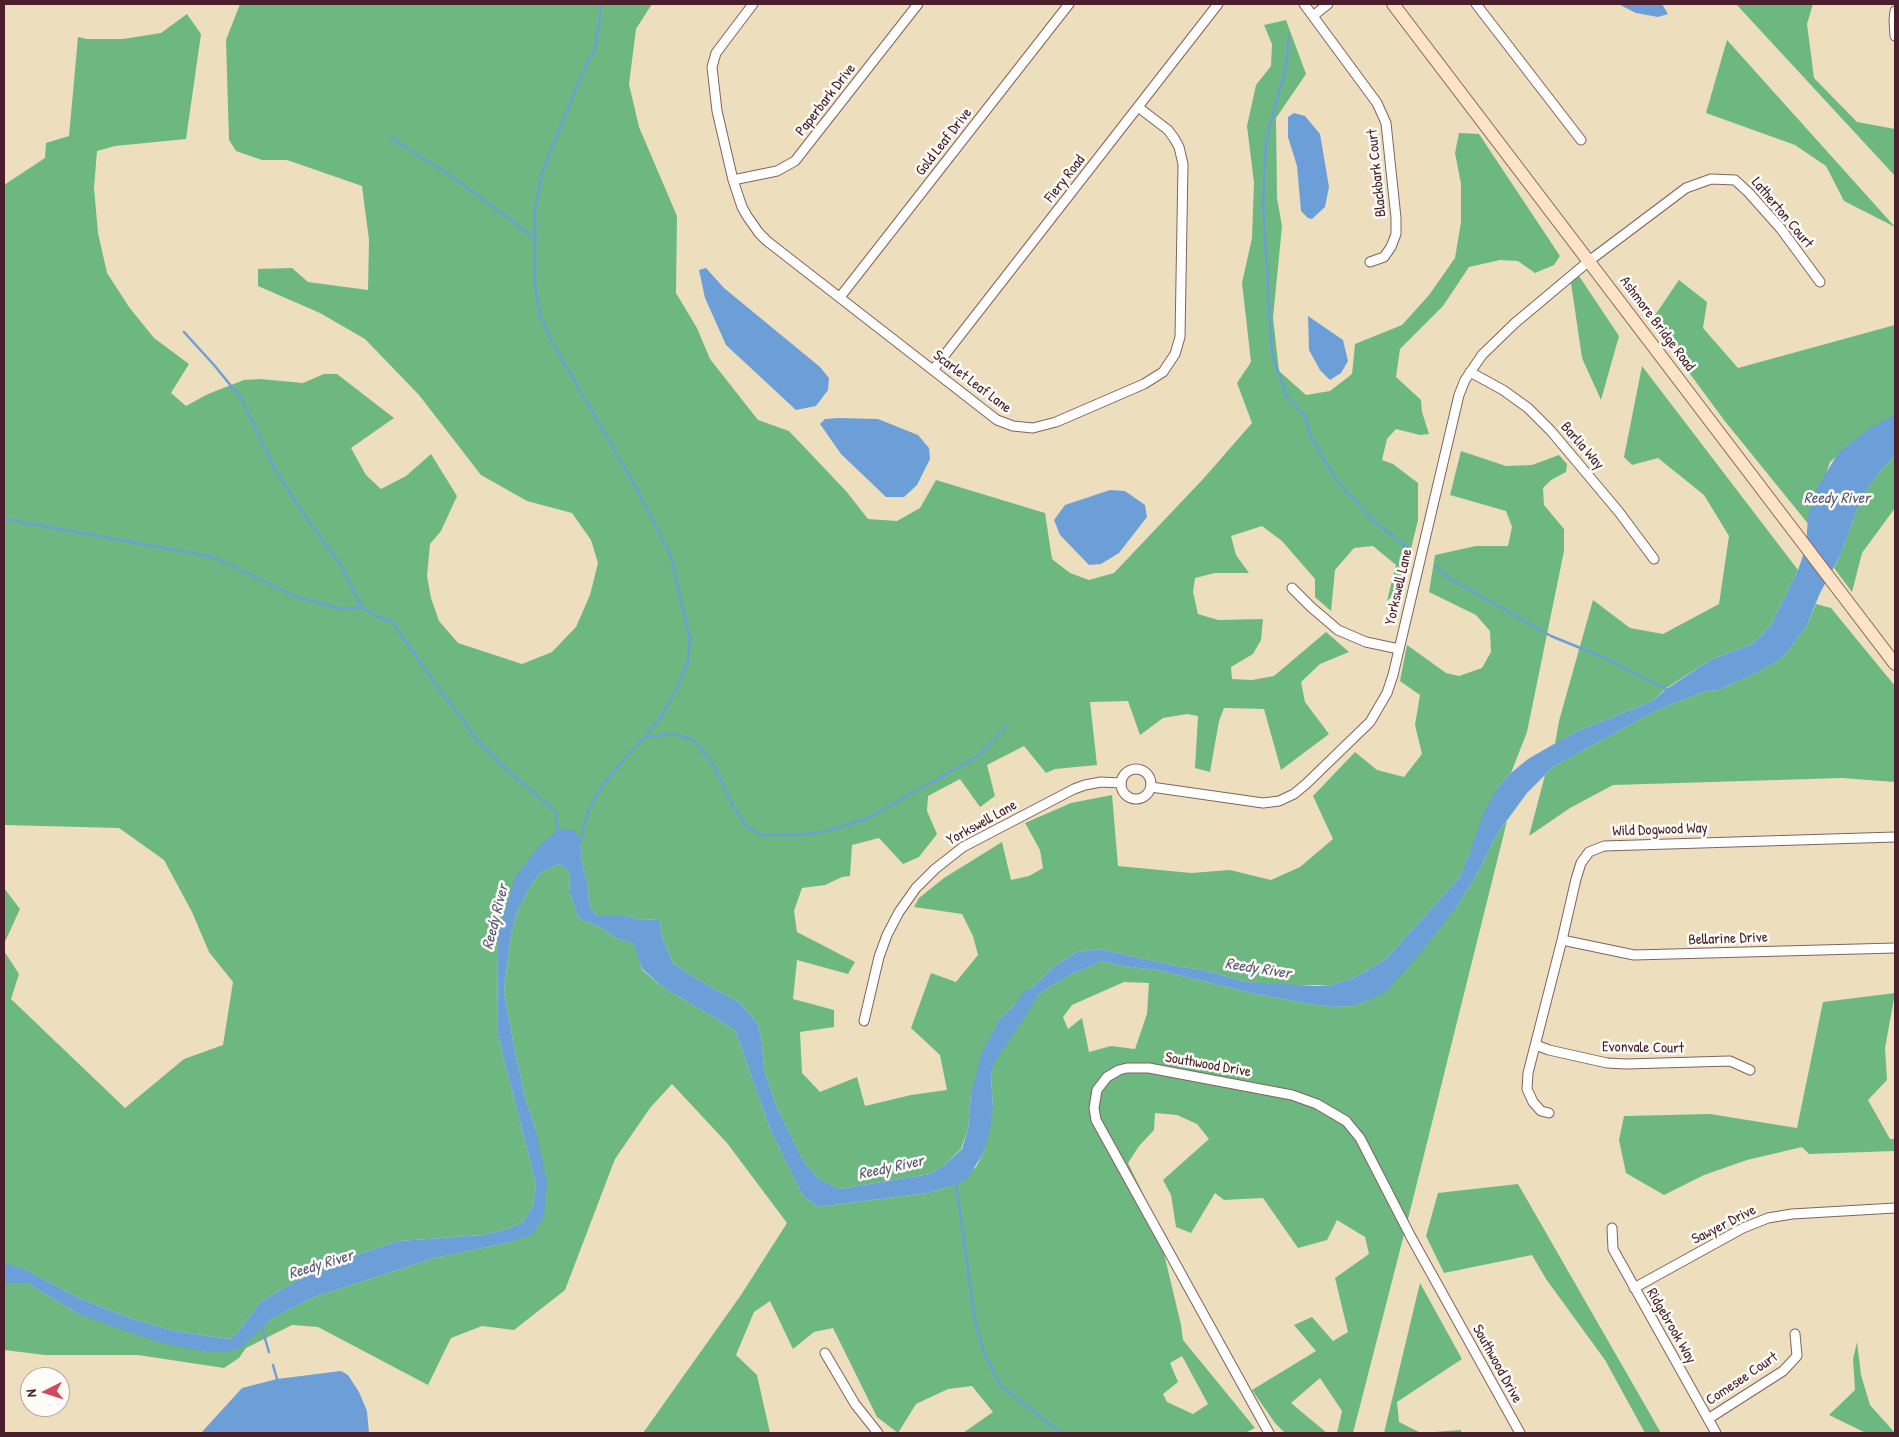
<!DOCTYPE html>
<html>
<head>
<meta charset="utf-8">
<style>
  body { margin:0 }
  #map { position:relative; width:1899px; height:1437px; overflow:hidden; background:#eddfbe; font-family:"Patrick Hand",sans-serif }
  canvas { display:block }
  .frame { position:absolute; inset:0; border:5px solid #4a1f2b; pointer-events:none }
  .north { position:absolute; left:20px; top:1367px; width:50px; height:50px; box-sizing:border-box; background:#fdfcf7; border:1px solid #b5a4a5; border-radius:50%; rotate:265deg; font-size:14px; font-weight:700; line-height:20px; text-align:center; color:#4a1f2b }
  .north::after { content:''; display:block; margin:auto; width:18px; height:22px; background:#d1495b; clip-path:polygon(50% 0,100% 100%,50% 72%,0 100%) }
</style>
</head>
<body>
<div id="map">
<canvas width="1899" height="1437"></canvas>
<div class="frame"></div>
<div class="north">N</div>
</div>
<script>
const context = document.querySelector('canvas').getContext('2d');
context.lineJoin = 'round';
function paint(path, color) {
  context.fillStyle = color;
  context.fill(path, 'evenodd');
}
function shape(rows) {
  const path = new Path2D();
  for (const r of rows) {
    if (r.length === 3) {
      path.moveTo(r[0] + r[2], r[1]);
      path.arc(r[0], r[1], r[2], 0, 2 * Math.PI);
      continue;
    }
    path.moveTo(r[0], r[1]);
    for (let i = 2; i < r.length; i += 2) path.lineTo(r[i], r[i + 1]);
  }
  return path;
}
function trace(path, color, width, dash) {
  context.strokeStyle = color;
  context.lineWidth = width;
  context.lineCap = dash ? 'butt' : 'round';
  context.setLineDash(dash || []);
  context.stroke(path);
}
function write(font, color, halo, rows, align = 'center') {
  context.font = font + ' "Patrick Hand",sans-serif';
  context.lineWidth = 5;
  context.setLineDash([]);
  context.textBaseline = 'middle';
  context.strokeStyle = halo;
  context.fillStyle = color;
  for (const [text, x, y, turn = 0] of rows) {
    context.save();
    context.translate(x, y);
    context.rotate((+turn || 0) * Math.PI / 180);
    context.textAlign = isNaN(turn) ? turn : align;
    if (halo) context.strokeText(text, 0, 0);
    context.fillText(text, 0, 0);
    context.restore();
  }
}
paint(shape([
  [240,4,652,4,636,29,629,84,639,127,677,216,676,293,697,328,710,359,758,420,789,431,846,491,868,519,897,521,920,508,936,480,1045,513,1052,559,1070,573,1089,580,1114,573,1204,478,1252,423,1237,383,1251,362,1242,283,1252,238,1254,183,1247,126,1256,85,1271,66,1272,44,1264,25,1286,20,1306,74,1276,118,1277,198,1282,226,1273,318,1279,371,1306,395,1330,391,1352,374,1355,344,1402,325,1429,295,1455,258,1461,222,1461,184,1455,153,1459,133,1479,134,1560,256,1554,265,1535,273,1518,261,1500,260,1469,267,1443,306,1400,349,1396,377,1421,400,1422,412,1429,434,1420,435,1396,429,1387,439,1382,460,1393,464,1418,483,1418,520,1402,586,1387,601,1396,565,1373,546,1354,548,1335,570,1331,611,1315,597,1315,579,1282,541,1262,526,1231,536,1236,555,1249,573,1215,573,1195,578,1193,592,1198,614,1218,620,1263,619,1261,640,1253,654,1231,667,1232,679,1252,680,1274,676,1326,632,1349,652,1320,664,1301,682,1305,702,1329,734,1281,770,1264,709,1224,708,1219,721,1210,772,1195,768,1198,716,1187,714,1163,718,1140,735,1128,701,1090,702,1097,765,1055,769,1046,773,1024,746,987,765,995,796,980,807,960,779,928,796,927,811,937,834,919,857,903,864,879,838,852,845,850,876,842,877,825,885,802,888,794,911,797,932,855,962,848,974,797,960,793,999,834,1010,834,1027,800,1032,802,1073,820,1092,857,1077,865,1106,911,1095,947,1090,940,1055,911,1028,931,973,956,982,978,955,973,936,962,914,914,907,919,898,944,878,1002,842,1011,880,1029,876,1043,868,1040,850,1025,823,1071,803,1112,795,1118,866,1191,873,1230,870,1271,880,1300,867,1333,839,1313,796,1355,752,1377,770,1404,777,1422,754,1415,725,1420,695,1400,681,1407,645,1446,673,1459,676,1482,668,1491,652,1490,631,1476,615,1429,592,1435,555,1476,546,1508,546,1512,527,1506,511,1450,495,1461,451,1506,466,1532,465,1559,455,1567,464,1566,472,1551,480,1543,488,1544,505,1564,529,1564,551,1527,732,1511,773,1499,786,1459,878,1386,959,1354,978,1331,985,1282,985,1247,982,1204,970,1181,967,1100,949,1077,952,1056,965,1000,1019,971,1093,968,1129,961,1149,943,1166,930,1174,839,1189,819,1179,804,1162,777,1108,764,1069,762,1043,758,1024,739,1002,700,981,673,963,661,934,660,919,640,920,626,916,597,916,589,905,588,886,582,862,580,840,558,830,497,937,498,1036,536,1184,533,1206,523,1222,508,1229,482,1235,399,1241,339,1261,296,1281,260,1302,239,1331,230,1339,174,1331,130,1318,81,1299,24,1269,4,1264,4,951,19,974,11,999,125,1108,184,1059,223,1045,233,982,209,952,192,912,164,860,119,828,4,825,4,185,45,158,46,143,69,136,78,37,87,39,123,39,161,33,187,14,201,34,186,139,115,146,97,151,94,188,98,233,107,273,129,307,154,338,189,364,171,393,186,406,208,394,244,380,260,379,303,383,324,374,337,374,394,418,351,448,366,475,381,489,406,476,431,454,457,496,441,531,430,544,427,576,431,598,439,621,458,643,522,664,552,652,576,627,590,595,598,563,591,540,572,513,527,501,481,475,419,395,365,339,320,313,258,286,258,269,292,268,308,282,368,290,369,240,362,186,287,160,262,160,236,151,229,140,226,40],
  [1736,4,1813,4,1807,24,1814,78,1857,122,1895,129,1895,176],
  [1727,40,1895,227,1844,201,1826,166,1795,145,1706,113],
  [1579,276,1619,336,1601,400,1582,358,1571,283],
  [1679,280,1707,302,1703,328,1738,368,1895,325,1895,419,1862,435,1830,462,1821,489,1814,531,1724,420,1651,321],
  [1642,366,1798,570,1771,625,1754,643,1710,660,1665,689,1653,701,1575,732,1555,744,1559,721,1593,600,1630,628,1663,634,1719,604,1729,536,1704,495,1658,458,1632,465,1624,457],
  [1895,456,1895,508,1862,553,1852,592,1834,568,1840,556,1862,496,1881,470],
  [1816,604,1831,608,1895,686,1895,782,1842,778,1613,785,1570,808,1529,836,1545,775,1553,767,1657,710,1706,691,1719,690,1756,673,1779,660,1789,650,1807,625],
  [1507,821,1409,1215,1353,1433,1337,1433,1342,1411,1320,1378,1291,1403,1327,1433,1285,1433,1275,1423,1252,1390,1316,1351,1294,1325,1312,1317,1333,1341,1348,1332,1335,1278,1369,1254,1365,1237,1337,1220,1327,1240,1298,1248,1263,1198,1224,1200,1215,1193,1191,1233,1176,1227,1171,1195,1163,1180,1209,1139,1197,1124,1177,1115,1155,1113,1154,1130,1139,1146,1128,1163,1156,1220,1181,1325,1183,1340,1255,1428,1245,1433,963,1433,993,1412,972,1386,948,1389,916,1404,898,1433,877,1417,833,1328,814,1332,793,1349,770,1301,754,1312,736,1355,757,1375,770,1433,643,1433,741,1295,787,1223,727,1143,672,1084,650,1108,615,1159,565,1290,514,1330,482,1326,451,1338,428,1385,318,1327,292,1325,246,1348,239,1358,224,1368,138,1355,45,1355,4,1350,4,1283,27,1283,80,1315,206,1352,262,1327,271,1319,314,1297,435,1258,511,1242,544,1217,536,1131,526,1101,515,1052,504,992,511,934,518,910,531,885,541,872,559,864,569,871,570,893,579,919,600,927,616,938,635,944,642,970,664,988,735,1030,771,1131,803,1196,818,1207,927,1193,956,1185,976,1167,983,1154,989,1131,993,1108,991,1073,994,1049,1002,1030,1040,993,1072,974,1102,961,1122,966,1157,970,1255,994,1310,1004,1334,1007,1353,1006,1369,1000,1457,906,1476,876,1497,834],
  [1124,982,1149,983,1147,1014,1135,1049,1111,1046,1089,1052,1082,1018,1068,1029,1063,1017,1072,1005],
  [1182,1356,1208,1404,1193,1414,1167,1402,1163,1394,1178,1382,1170,1363],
  [4,888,20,909,4,944],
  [1895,993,1885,1048,1887,1080,1868,1100,1890,1139,1895,1139,1895,1151,1809,1154,1802,1147,1747,1160,1704,1175,1664,1195,1626,1173,1619,1140,1624,1116,1710,1114,1797,1128,1823,1002],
  [1518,1184,1661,1433,1645,1433,1605,1360,1546,1279,1532,1255,1444,1273,1426,1236,1438,1193],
  [1420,1283,1462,1359,1397,1402,1399,1422,1421,1433,1461,1430,1461,1433,1384,1433],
  [1857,1342,1861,1375,1870,1405,1895,1433,1866,1433,1829,1415,1855,1390,1853,1359]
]), '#6cb880');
paint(shape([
  [1618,4,1662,4,1668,14,1658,17,1636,13],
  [1294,113,1305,116,1320,134,1329,187,1325,207,1312,219,1308,218,1301,211,1297,166,1288,137,1288,117],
  [706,268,724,288,820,367,829,378,828,390,816,406,796,410,726,345,705,298,699,270],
  [1308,316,1343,340,1348,361,1341,373,1330,380,1320,370,1309,350],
  [1895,415,1895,456,1881,470,1862,496,1840,556,1820,593,1807,625,1789,650,1779,660,1756,673,1719,690,1706,691,1657,710,1553,767,1527,793,1497,834,1476,876,1457,906,1422,951,1386,992,1369,1000,1353,1006,1334,1007,1310,1004,1255,994,1157,970,1122,966,1102,961,1072,974,1040,993,1002,1030,994,1050,991,1073,993,1108,990,1131,983,1154,967,1179,956,1185,927,1193,818,1207,803,1196,771,1131,735,1030,664,988,642,969,634,944,616,938,600,927,579,919,570,893,569,871,559,864,541,872,531,885,518,910,511,934,504,992,515,1052,526,1101,536,1131,547,1182,544,1217,533,1234,511,1242,435,1258,314,1297,271,1319,241,1348,231,1351,206,1352,161,1343,80,1315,27,1283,4,1283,4,1264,7,1264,24,1269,81,1299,130,1318,174,1331,230,1339,239,1331,260,1302,296,1281,339,1261,399,1241,482,1235,508,1229,523,1222,533,1206,536,1184,498,1036,497,937,515,877,539,846,558,830,573,829,580,840,582,862,588,886,589,905,597,916,626,916,640,920,660,919,661,934,673,963,700,981,739,1002,758,1024,762,1043,764,1069,777,1108,804,1162,819,1179,839,1189,930,1174,943,1166,962,1149,968,1129,971,1093,979,1064,983,1050,1000,1019,1056,965,1077,952,1100,949,1181,967,1204,970,1247,982,1316,986,1331,985,1354,978,1386,959,1459,878,1469,855,1484,812,1499,786,1511,773,1528,759,1575,732,1653,701,1665,690,1710,660,1754,643,1771,625,1798,570,1806,547,1808,516,1816,490,1838,453,1870,428],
  [839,418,878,419,918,435,929,448,930,459,917,485,904,497,886,497,841,454,820,424,825,419],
  [1110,490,1125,491,1145,505,1147,517,1119,553,1101,564,1089,565,1060,535,1054,520,1065,505],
  [341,1371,348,1375,359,1392,367,1411,369,1433,201,1433,242,1388,277,1379]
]), '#6c9fd8');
trace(shape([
  [1289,36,1286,66,1266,141,1263,202,1272,354,1287,396,1305,416,1312,439,1337,481,1374,521,1408,548],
  [391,138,454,178,536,239],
  [184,332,214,365,241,398,275,469,299,507,341,566,362,607,378,617,392,621,437,687,463,719,475,738,504,767,556,812,558,833],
  [4,519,203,555,218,559,294,596,341,609,362,607],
  [1436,567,1452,580,1551,636,1605,658,1668,690],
  [645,737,675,734,694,740,713,764,734,808,748,828,762,835,797,835,824,832,868,818,978,756,1006,727],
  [580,843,587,814,597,794,618,766,645,737,661,717,678,686,688,661,690,638,670,554,638,491,551,340,540,314,535,285,535,210,543,170,582,74,595,48,601,10,600,4],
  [956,1183,975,1321,985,1355,1001,1386,1061,1433],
  [261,1325,269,1352],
  [273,1365,277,1379]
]), '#6c9fd8', 2.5);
trace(shape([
  [986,1066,987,1060,1029,997]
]), '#6c9fd8', 15);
const street = shape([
  [753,4,716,53,712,67,717,111,733,180,742,207,747,216,759,233,767,241,997,420,1013,426,1033,428,1056,422,1144,384,1163,372,1175,354,1180,337,1183,164,1179,147,1174,138,1168,130,1138,107],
  [1304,4,1377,103,1386,123,1396,218,1396,234,1391,247,1384,257,1370,262],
  [1476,4,1581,140],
  [1895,11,1894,21,1895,36],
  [1313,16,1328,4],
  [733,180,777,171,795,161,918,4],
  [840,297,1069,4],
  [933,370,1218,4],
  [1470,372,1503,390,1528,408,1551,431,1619,512,1654,559],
  [1292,588,1311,607,1338,630,1366,642,1399,649],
  [1136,784,15],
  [1151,787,1263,803,1279,801,1294,794,1306,784,1370,722,1387,693,1393,675,1459,395,1465,380,1482,355,1515,323,1589,261,1686,188,1711,179,1735,180,1749,193,1781,229,1820,282],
  [1562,940,1634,955,1895,948],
  [864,1021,879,957,887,935,899,912,916,888,935,869,963,847,1074,789,1085,785,1101,782,1121,783],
  [1536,1045,1549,1050,1607,1063,1626,1064,1730,1061,1750,1070],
  [1549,1113,1541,1111,1533,1102,1527,1089,1528,1073,1562,940,1576,879,1581,863,1589,852,1604,846,1895,837],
  [1612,1228,1613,1249,1716,1433],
  [1634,1288,1743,1228,1768,1218,1792,1214,1895,1208],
  [825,1353,855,1404,878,1433],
  [1708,1419,1783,1371,1797,1356,1795,1334],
  [1269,1433,1096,1120,1094,1108,1097,1090,1107,1077,1119,1070,1127,1068,1149,1068,1292,1095,1317,1104,1346,1121,1360,1138,1411,1237,1520,1433]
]);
const secondary = shape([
  [1393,4,1895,664]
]);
trace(street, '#83625e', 11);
trace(secondary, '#83625e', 14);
trace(street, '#fff', 9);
trace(secondary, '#fee4c5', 12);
write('15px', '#4a1f2b', '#fdfcf7', [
  ["Paperbark Drive",826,100,-52],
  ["Gold Leaf Drive",944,142,-52],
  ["Blackbark Court",1377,173,-96],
  ["Fiery Road",1065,179,-52],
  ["Latherton Court",1782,213,50],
  ["Ashmore Bridge Road",1657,324,53],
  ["Scarlet Leaf Lane",972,382,37],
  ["Barlia Way",1582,446,49],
  ["Yorkswell Lane",1399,587,-77],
  ["Yorkswell Lane",982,823,-29],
  ["Wild Dogwood Way",1660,830,-2],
  ["Bellarine Drive",1728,939,-2],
  ["Evonvale Court",1643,1048,1],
  ["Southwood Drive",1208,1065,10],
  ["Sawyer Drive",1724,1225,-27],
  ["Ridgebrook Way",1671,1326,60],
  ["Southwood Drive",1497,1364,61],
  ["Comesee Court",1742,1379,-34]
]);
write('italic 16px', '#595979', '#fdfcf7', [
  ["Reedy River",1837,499],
  ["Reedy River",496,917,-76],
  ["Reedy River",1258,969,9],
  ["Reedy River",891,1168,-12],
  ["Reedy River",321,1265,-17]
]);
</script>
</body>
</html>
